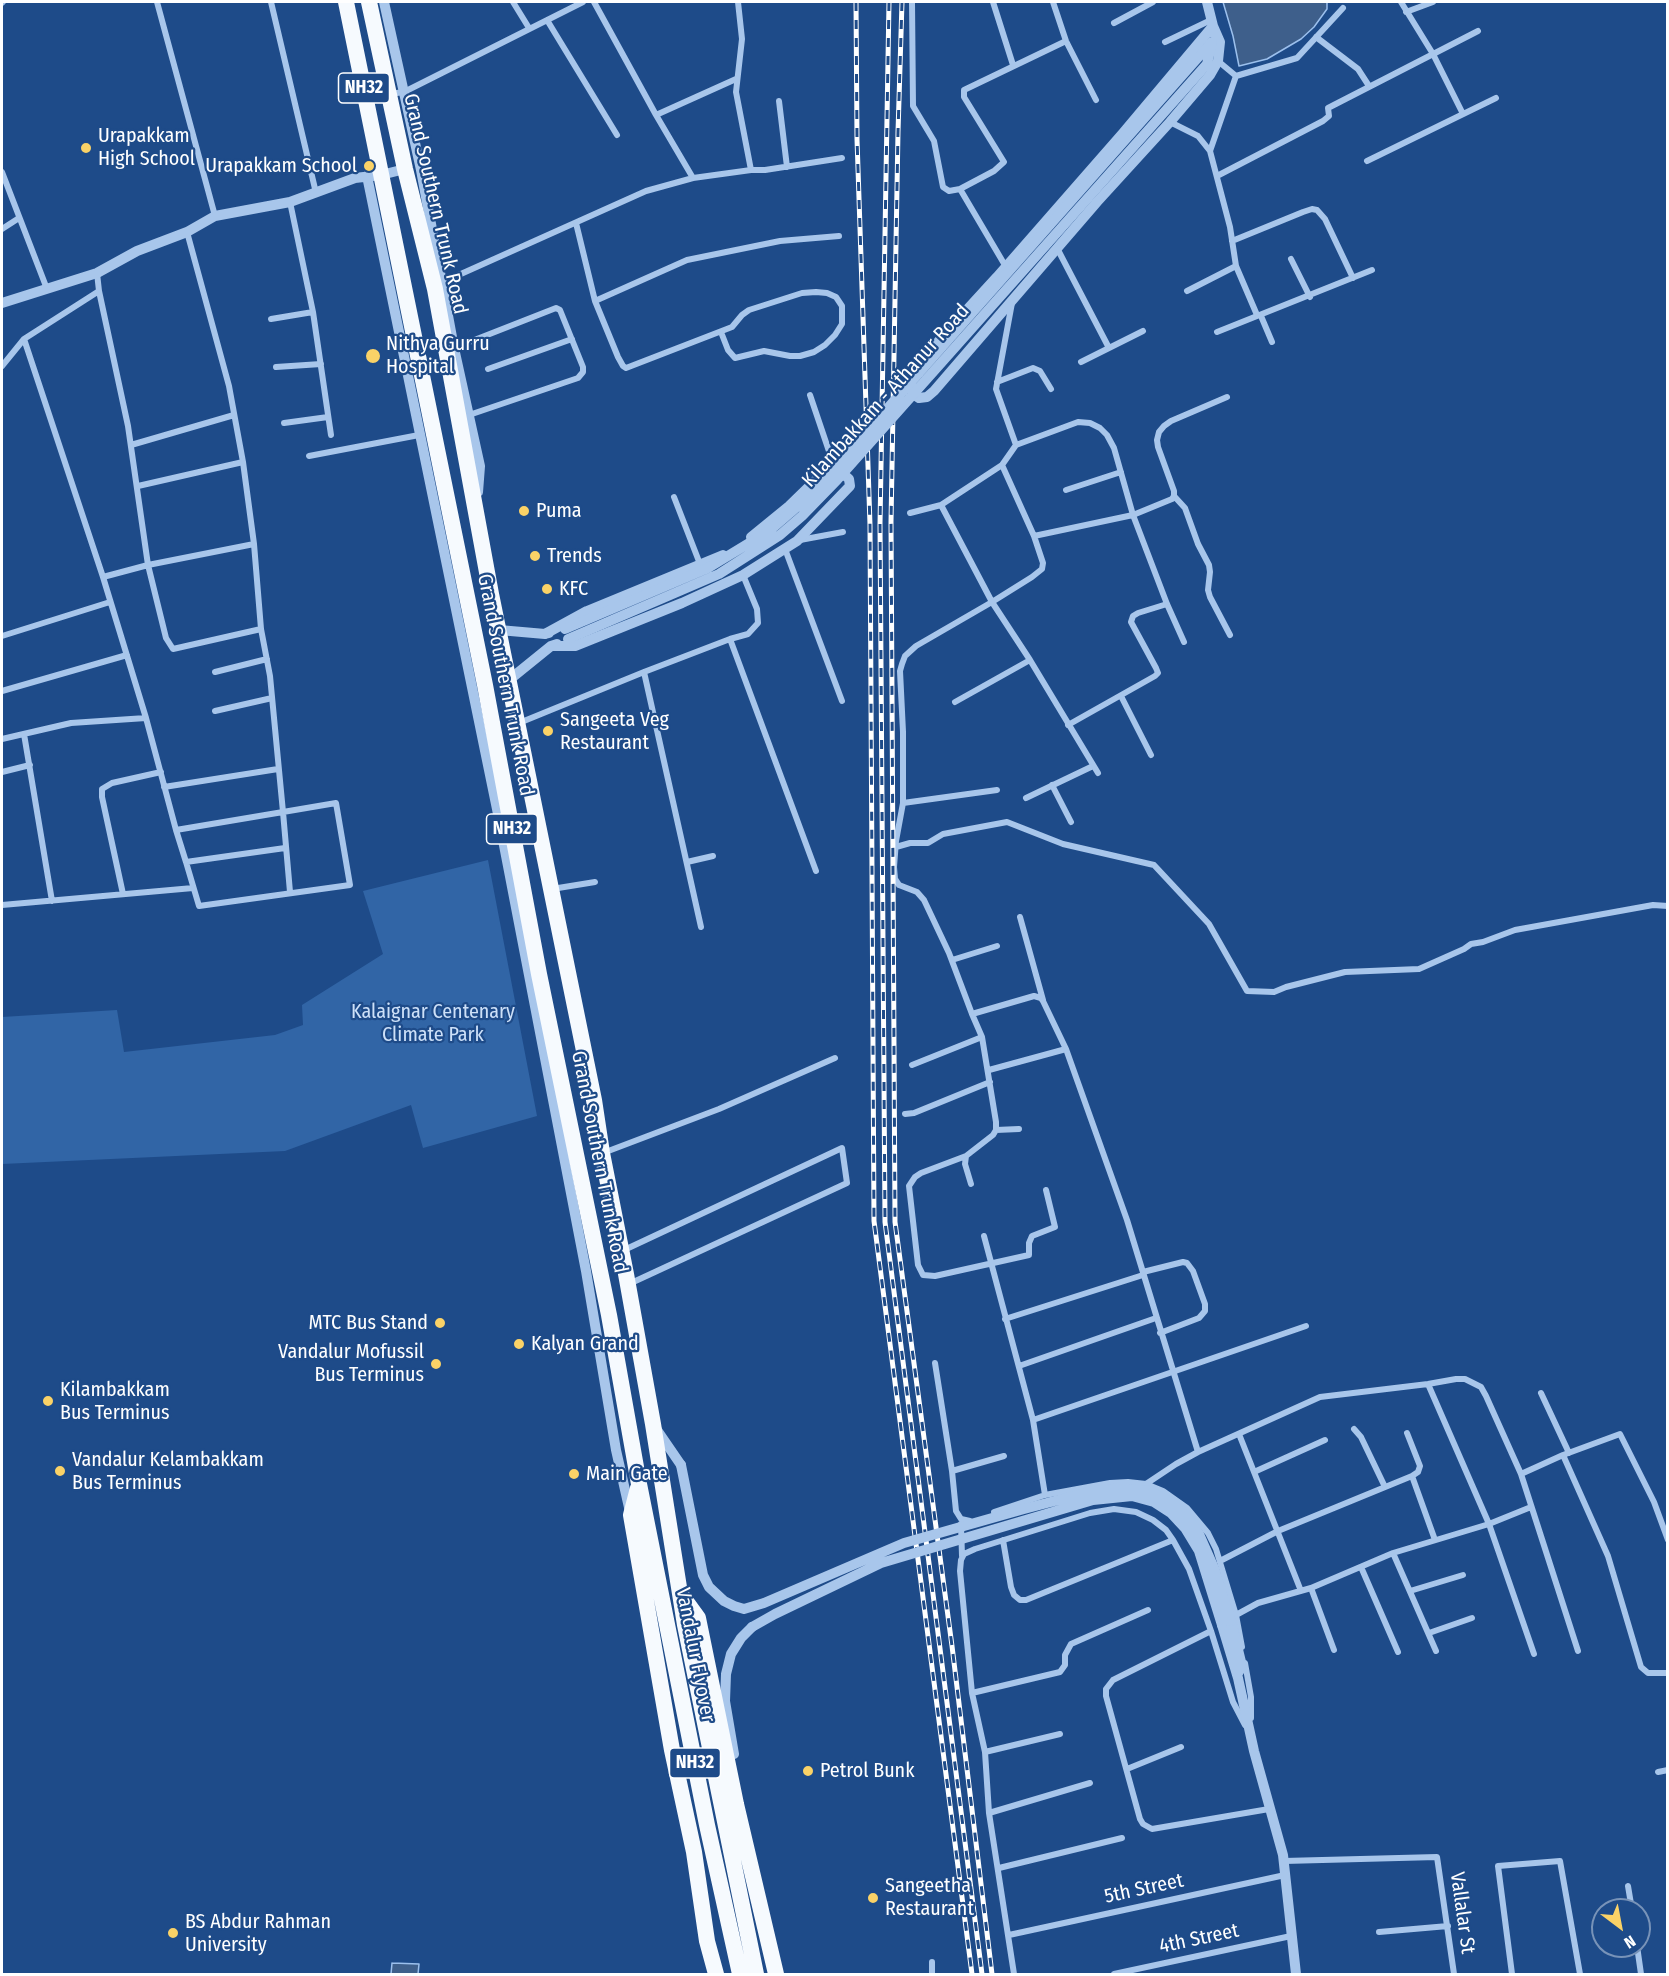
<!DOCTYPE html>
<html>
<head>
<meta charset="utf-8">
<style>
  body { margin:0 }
  #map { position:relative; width:1669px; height:1976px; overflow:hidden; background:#1e4b89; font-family:"Fira Sans Condensed",sans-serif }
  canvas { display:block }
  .frame { position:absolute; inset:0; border:3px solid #fff; pointer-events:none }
  .north { position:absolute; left:1591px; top:1898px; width:60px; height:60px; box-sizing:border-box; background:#1e4b89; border:2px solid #7893b8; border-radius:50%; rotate:148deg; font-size:16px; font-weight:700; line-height:24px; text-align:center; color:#fff }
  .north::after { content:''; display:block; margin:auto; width:21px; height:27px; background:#fad267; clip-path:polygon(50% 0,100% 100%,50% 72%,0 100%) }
</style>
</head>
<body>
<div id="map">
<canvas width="1669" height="1976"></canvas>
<div class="frame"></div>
<div class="north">N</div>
</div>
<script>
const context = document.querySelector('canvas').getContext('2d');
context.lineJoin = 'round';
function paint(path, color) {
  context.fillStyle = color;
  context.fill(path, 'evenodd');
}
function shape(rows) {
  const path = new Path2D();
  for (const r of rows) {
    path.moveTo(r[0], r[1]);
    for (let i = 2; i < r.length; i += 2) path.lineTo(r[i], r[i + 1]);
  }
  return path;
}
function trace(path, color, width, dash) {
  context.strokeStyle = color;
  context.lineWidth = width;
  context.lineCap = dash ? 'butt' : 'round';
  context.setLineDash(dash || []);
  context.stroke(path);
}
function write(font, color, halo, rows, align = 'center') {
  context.font = font + ' "Fira Sans Condensed",sans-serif';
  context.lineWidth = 4.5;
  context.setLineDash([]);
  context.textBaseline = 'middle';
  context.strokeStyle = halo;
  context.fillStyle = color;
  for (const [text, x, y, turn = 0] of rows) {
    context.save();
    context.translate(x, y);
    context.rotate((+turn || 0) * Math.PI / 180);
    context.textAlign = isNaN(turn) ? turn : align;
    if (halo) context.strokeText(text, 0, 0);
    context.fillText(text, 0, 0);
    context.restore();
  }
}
paint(shape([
  [488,860,537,1116,423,1148,411,1105,285,1151,2,1164,2,1017,117,1010,124,1052,275,1035,303,1025,302,1005,383,954,363,891]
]), '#3165a6');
const water = shape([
  [1223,2,1327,2,1327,9,1314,27,1301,39,1267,59,1239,66,1233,36,1223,2],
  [392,1963,419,1964,418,1974,391,1974,392,1963]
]);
paint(water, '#3e5f8b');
trace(water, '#9cc0ed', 1.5);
trace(shape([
  [157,2,215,216],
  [271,2,316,193],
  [513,2,529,28],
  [594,2,656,115,693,178],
  [738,2,742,39,736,92,751,170],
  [912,2,913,106,934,141,943,187,949,191,960,189,1006,267],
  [993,2,1013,65],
  [1053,2,1066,41,1096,100],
  [1401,2,1433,54,1463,114],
  [2,3,3,2],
  [1406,12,1433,2],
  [547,20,617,135],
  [1114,23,1153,2],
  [1316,37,1358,69,1369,86],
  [1165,42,1211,20],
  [1218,61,1236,76,1297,58,1343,8],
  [389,94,404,92,583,2],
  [779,101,787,167],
  [656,115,736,79],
  [1170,122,1198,136,1210,151,1230,227,1236,266,1257,315],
  [1210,151,1236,76],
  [1367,161,1496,98],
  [2,172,47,289],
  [1217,176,1323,121,1329,116,1328,108,1478,31],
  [960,189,994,171,1004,162,964,97,964,90,1066,41],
  [290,202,313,312,331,435],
  [576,223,595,301,618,357,623,366,626,368,732,327,742,315,749,310,802,293,816,292,827,293,836,297,842,306,842,324,835,335,825,345,814,352,800,356,790,356,764,351,735,358,728,350,721,332],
  [2,229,19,218],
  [1232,241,1303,212,1312,209,1317,210,1325,219,1353,278],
  [1057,248,1109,348],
  [1291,259,1310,297],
  [443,282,646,191,693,178,751,170,765,170,842,158],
  [99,291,128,426,148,565,103,577],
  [1187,291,1236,266],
  [595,301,687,260,780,241,839,236],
  [1261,316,1272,342],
  [271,319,313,312],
  [1217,332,1372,270],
  [24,339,103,577,146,718,176,830,186,862,285,848],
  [454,348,556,308,560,310,583,367,583,372,578,378,469,415],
  [1081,362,1143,331],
  [2,366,24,339,99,291,97,273],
  [276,367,321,364],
  [488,369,572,339],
  [997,382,1033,368,1040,371,1051,389],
  [810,395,834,466],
  [284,423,328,417],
  [131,445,234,415],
  [1016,445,1078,422,1090,423,1100,428,1107,435,1114,448,1133,515,1167,604,1184,642],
  [309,456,419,435],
  [1002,465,1034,536,1043,563,1042,569,1032,577,992,602,916,646,905,656,902,664,900,671,903,732,903,803,896,841,894,867,895,879,899,885,917,892,924,900,949,953,972,1014,1034,996,1041,998,1043,1001,1066,1049,1127,1220,1198,1452],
  [138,486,243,462],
  [1066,490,1121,472],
  [1174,496,1185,508,1198,544,1209,565,1210,572,1208,590,1210,597,1230,635],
  [674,497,700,564],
  [941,505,992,602,1030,660,1098,773],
  [910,513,941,505,1002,465,1016,445,996,389,1012,303],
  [1034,536,1133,515,1172,499,1174,496,1174,491,1158,447,1157,440,1159,432,1164,426,1171,421,1227,397],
  [800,540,843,532],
  [254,544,148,565,166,638,173,649,261,629],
  [785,549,842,701],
  [2,636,110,602],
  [730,639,816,871],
  [215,672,267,659],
  [644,672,701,927],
  [2,691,127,655],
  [1121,696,1151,755],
  [955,702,1030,660],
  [215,711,272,698],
  [519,723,644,672,730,639,748,634,758,623,757,609,743,575],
  [1068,725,1155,676,1158,673,1156,668,1131,622,1133,616,1138,613,1167,604],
  [24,734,52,901],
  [2,739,71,723,146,718],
  [2,772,30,765],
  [1052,785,1071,822],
  [164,787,278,769],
  [1026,798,1093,766],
  [903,803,997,790],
  [176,830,283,812,270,676,261,629,254,544,243,462,229,386,187,232],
  [896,847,910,843,928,843,943,834,1007,822,1063,844,1154,865,1209,924,1247,991,1274,992,1286,987,1345,972,1419,969,1464,949,1471,944,1483,942,1515,930,1653,905,1668,906],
  [186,862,199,906,350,885,336,803,283,812,290,892],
  [687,862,713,856],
  [552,889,595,882],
  [123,894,102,797,102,789,112,783,161,772],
  [2,905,193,888],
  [1020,917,1043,1000],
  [952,960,997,946],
  [912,1065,982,1037],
  [989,1070,1066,1049],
  [905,1114,914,1113,990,1082],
  [996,1130,1019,1129],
  [603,1153,719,1109,835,1058],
  [966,1156,921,1173,915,1177,909,1186,918,1265,923,1275,935,1276,1029,1255,1029,1243,1032,1236,1055,1227,1046,1190],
  [971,1184,965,1164,966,1156,993,1135,996,1130,996,1122,982,1037,972,1014],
  [984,1236,1033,1420,1045,1495],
  [622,1251,842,1148,847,1183,629,1284],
  [1143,1272,1183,1262,1187,1263,1193,1271,1205,1304,1205,1311,1199,1318,1160,1333],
  [1005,1319,1143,1275],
  [935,1363,952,1471,956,1511,961,1519,970,1521],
  [1019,1366,1156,1318],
  [1428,1384,1489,1524,1534,1654],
  [1541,1393,1569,1453],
  [1033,1420,1306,1326],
  [1354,1429,1361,1437,1385,1487],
  [1239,1434,1301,1591],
  [1563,1455,1608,1556,1641,1667,1648,1673,1668,1673],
  [952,1471,1004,1456],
  [1254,1472,1325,1440],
  [1521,1474,1578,1651],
  [1412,1476,1435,1540],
  [1146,1484,1176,1464,1198,1452,1320,1397,1428,1384,1456,1379,1465,1379,1481,1387,1486,1396,1521,1474,1563,1455,1620,1434,1654,1502,1668,1540],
  [994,1512,1045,1495,1110,1483,1128,1482,1146,1484,1163,1491,1187,1508,1208,1533,1216,1549,1236,1615,1242,1647],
  [961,1524,962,1556],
  [1003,1540,1011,1587,1014,1595,1020,1600,1026,1600,1173,1540],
  [1393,1553,1436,1651],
  [1220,1561,1278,1531,1412,1476,1418,1472,1420,1466,1407,1433],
  [1361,1567,1398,1652],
  [1311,1588,1334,1650],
  [1410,1591,1463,1575],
  [1236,1615,1258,1603,1311,1588,1393,1553,1489,1524,1531,1507],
  [1211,1631,1113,1680,1106,1689,1106,1696,1140,1819,1143,1824,1152,1829,1269,1809],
  [1429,1633,1472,1618],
  [1245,1663,1251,1697,1251,1718],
  [972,1693,1060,1672,1065,1665,1065,1655,1071,1644,1148,1610],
  [985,1752,1060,1734],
  [1127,1769,1181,1747],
  [1658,1772,1668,1770],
  [989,1813,1090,1783],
  [1284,1861,1437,1857,1454,1974],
  [999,1868,1122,1838],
  [1628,1886,1632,1910],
  [1379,1932,1448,1926],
  [1009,1935,1285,1875],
  [1637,1946,1641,1974],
  [932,1974,932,1962],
  [1014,1974,989,1813,985,1752,972,1693,960,1571,961,1560,964,1554,975,1549,1090,1513,1114,1509,1136,1512,1153,1520,1166,1530,1173,1540,1189,1569,1211,1631,1233,1702,1245,1725],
  [1114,1974,1291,1936],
  [1512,1974,1498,1866,1560,1861,1580,1974]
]), '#a8c6eb', 6);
trace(shape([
  [384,2,421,170,454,348,480,466,478,492],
  [1207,2,1213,26,1213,33],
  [1213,26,1220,42,1218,61,1210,75,1170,122,1097,202,934,391,927,397,919,398,913,394,910,380,912,374,943,336,997,277,1123,133,1213,26],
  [367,176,497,809,586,1271,616,1450,630,1512],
  [2,303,97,273,137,251,187,232,215,216,290,202,355,178,381,175,405,169],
  [499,630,545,634,549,633],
  [545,634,587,611,723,555],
  [551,646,575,646,682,603,743,575,797,541,850,486,849,479,834,466,826,470,789,506,751,537],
  [509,680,551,646,557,644],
  [657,1430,681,1465],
  [1231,1621,1242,1666,1237,1675],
  [1222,1625,1238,1678,1254,1751,1283,1855,1296,1974],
  [734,1754,725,1701,726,1674,731,1654,741,1638,752,1627]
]), '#a8c6eb', 10);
trace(shape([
  [346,2,485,685,539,974,609,1315,639,1484,707,1825,740,1974],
  [369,2,405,169,435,289,491,594,594,1100,602,1153,626,1274,653,1424,685,1625,756,1974],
  [638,1488,631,1515,672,1750,694,1852,707,1941,716,1974],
  [682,1596,698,1618,736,1804,776,1974]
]), '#f6fafe', 16);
const rail = shape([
  [856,2,857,139,870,525,874,1221,972,1974],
  [889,2,880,524,885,1222,982,1974],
  [902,2,898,132,891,522,895,1222,952,1646,992,1974]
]);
trace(rail, '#fff', 5);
trace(rail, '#1e4b89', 3, [9]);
trace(shape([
  [565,629,708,568,769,531,798,506,817,488,1210,44],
  [568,639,719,574,780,535,802,516,837,480,1207,64,1212,42],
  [681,1465,703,1575,709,1587,724,1601,734,1606,744,1609,764,1603,904,1543,1024,1509,1085,1493,1118,1488,1149,1491,1167,1500,1188,1518,1199,1534,1214,1568,1231,1621],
  [752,1627,775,1614,881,1563,1093,1500,1132,1496,1154,1502,1171,1513,1185,1528,1199,1551,1222,1625]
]), '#a8c6eb', 10);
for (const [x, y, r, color] of [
  [86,148,6,"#fad267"],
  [369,166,6,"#fad267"],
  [373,356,8,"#fad267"],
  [524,511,6,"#fad267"],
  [535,556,6,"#fad267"],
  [547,589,6,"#fad267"],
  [548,731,6,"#fad267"],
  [440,1323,6,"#fad267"],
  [519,1344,6,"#fad267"],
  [436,1364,6,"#fad267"],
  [48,1401,6,"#fad267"],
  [60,1471,6,"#fad267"],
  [574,1474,6,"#fad267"],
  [808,1771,6,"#fad267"],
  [873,1898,6,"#fad267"],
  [173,1933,6,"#fad267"]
]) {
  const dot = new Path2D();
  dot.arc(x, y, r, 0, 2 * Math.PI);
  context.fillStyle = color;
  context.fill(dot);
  trace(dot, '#1e4b89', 2);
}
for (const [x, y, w] of [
  [364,88,51],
  [512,829,51],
  [695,1763,51]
]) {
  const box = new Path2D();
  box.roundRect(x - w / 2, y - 15, w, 30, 4.5);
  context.fillStyle = '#1e4b89';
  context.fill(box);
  trace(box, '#fff', 1.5);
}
write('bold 18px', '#fff', null, [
  ["NH32",364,88],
  ["NH32",512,829],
  ["NH32",695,1763]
]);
write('20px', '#fff', '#1e4b89', [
  ["Urapakkam",98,136],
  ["High School",98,159],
  ["Urapakkam School",357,166,"right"],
  ["Nithya Gurru",386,344],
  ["Hospital",386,367],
  ["Puma",536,511],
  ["Trends",547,556],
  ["KFC",559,589],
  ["Sangeeta Veg",560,720],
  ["Restaurant",560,743],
  ["MTC Bus Stand",428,1323,"right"],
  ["Kalyan Grand",531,1344],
  ["Vandalur Mofussil",424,1352,"right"],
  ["Bus Terminus",424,1375,"right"],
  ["Kilambakkam",60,1390],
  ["Bus Terminus",60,1413],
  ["Vandalur Kelambakkam",72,1460],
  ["Bus Terminus",72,1483],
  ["Main Gate",586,1474],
  ["Petrol Bunk",820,1771],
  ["Sangeetha",885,1886],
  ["Restaurant",885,1909],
  ["BS Abdur Rahman",185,1922],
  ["University",185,1945]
], 'left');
write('20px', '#fff', '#1e4b89', [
  ["Grand Southern Trunk Road",435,204,77],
  ["Kilambakkam - Athanur Road",886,396,-48],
  ["Grand Southern Trunk Road",505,685,79],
  ["Grand Southern Trunk Road",599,1162,79],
  ["Vandalur Flyover",695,1655,79],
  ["5th Street",1144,1889,-12],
  ["Vallalar St",1462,1913,82],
  ["4th Street",1199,1939,-12]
]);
write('20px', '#cde0f8', '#1e4b89', [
  ["Kalaignar Centenary",433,1012],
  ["Climate Park",433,1035]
]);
</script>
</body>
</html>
